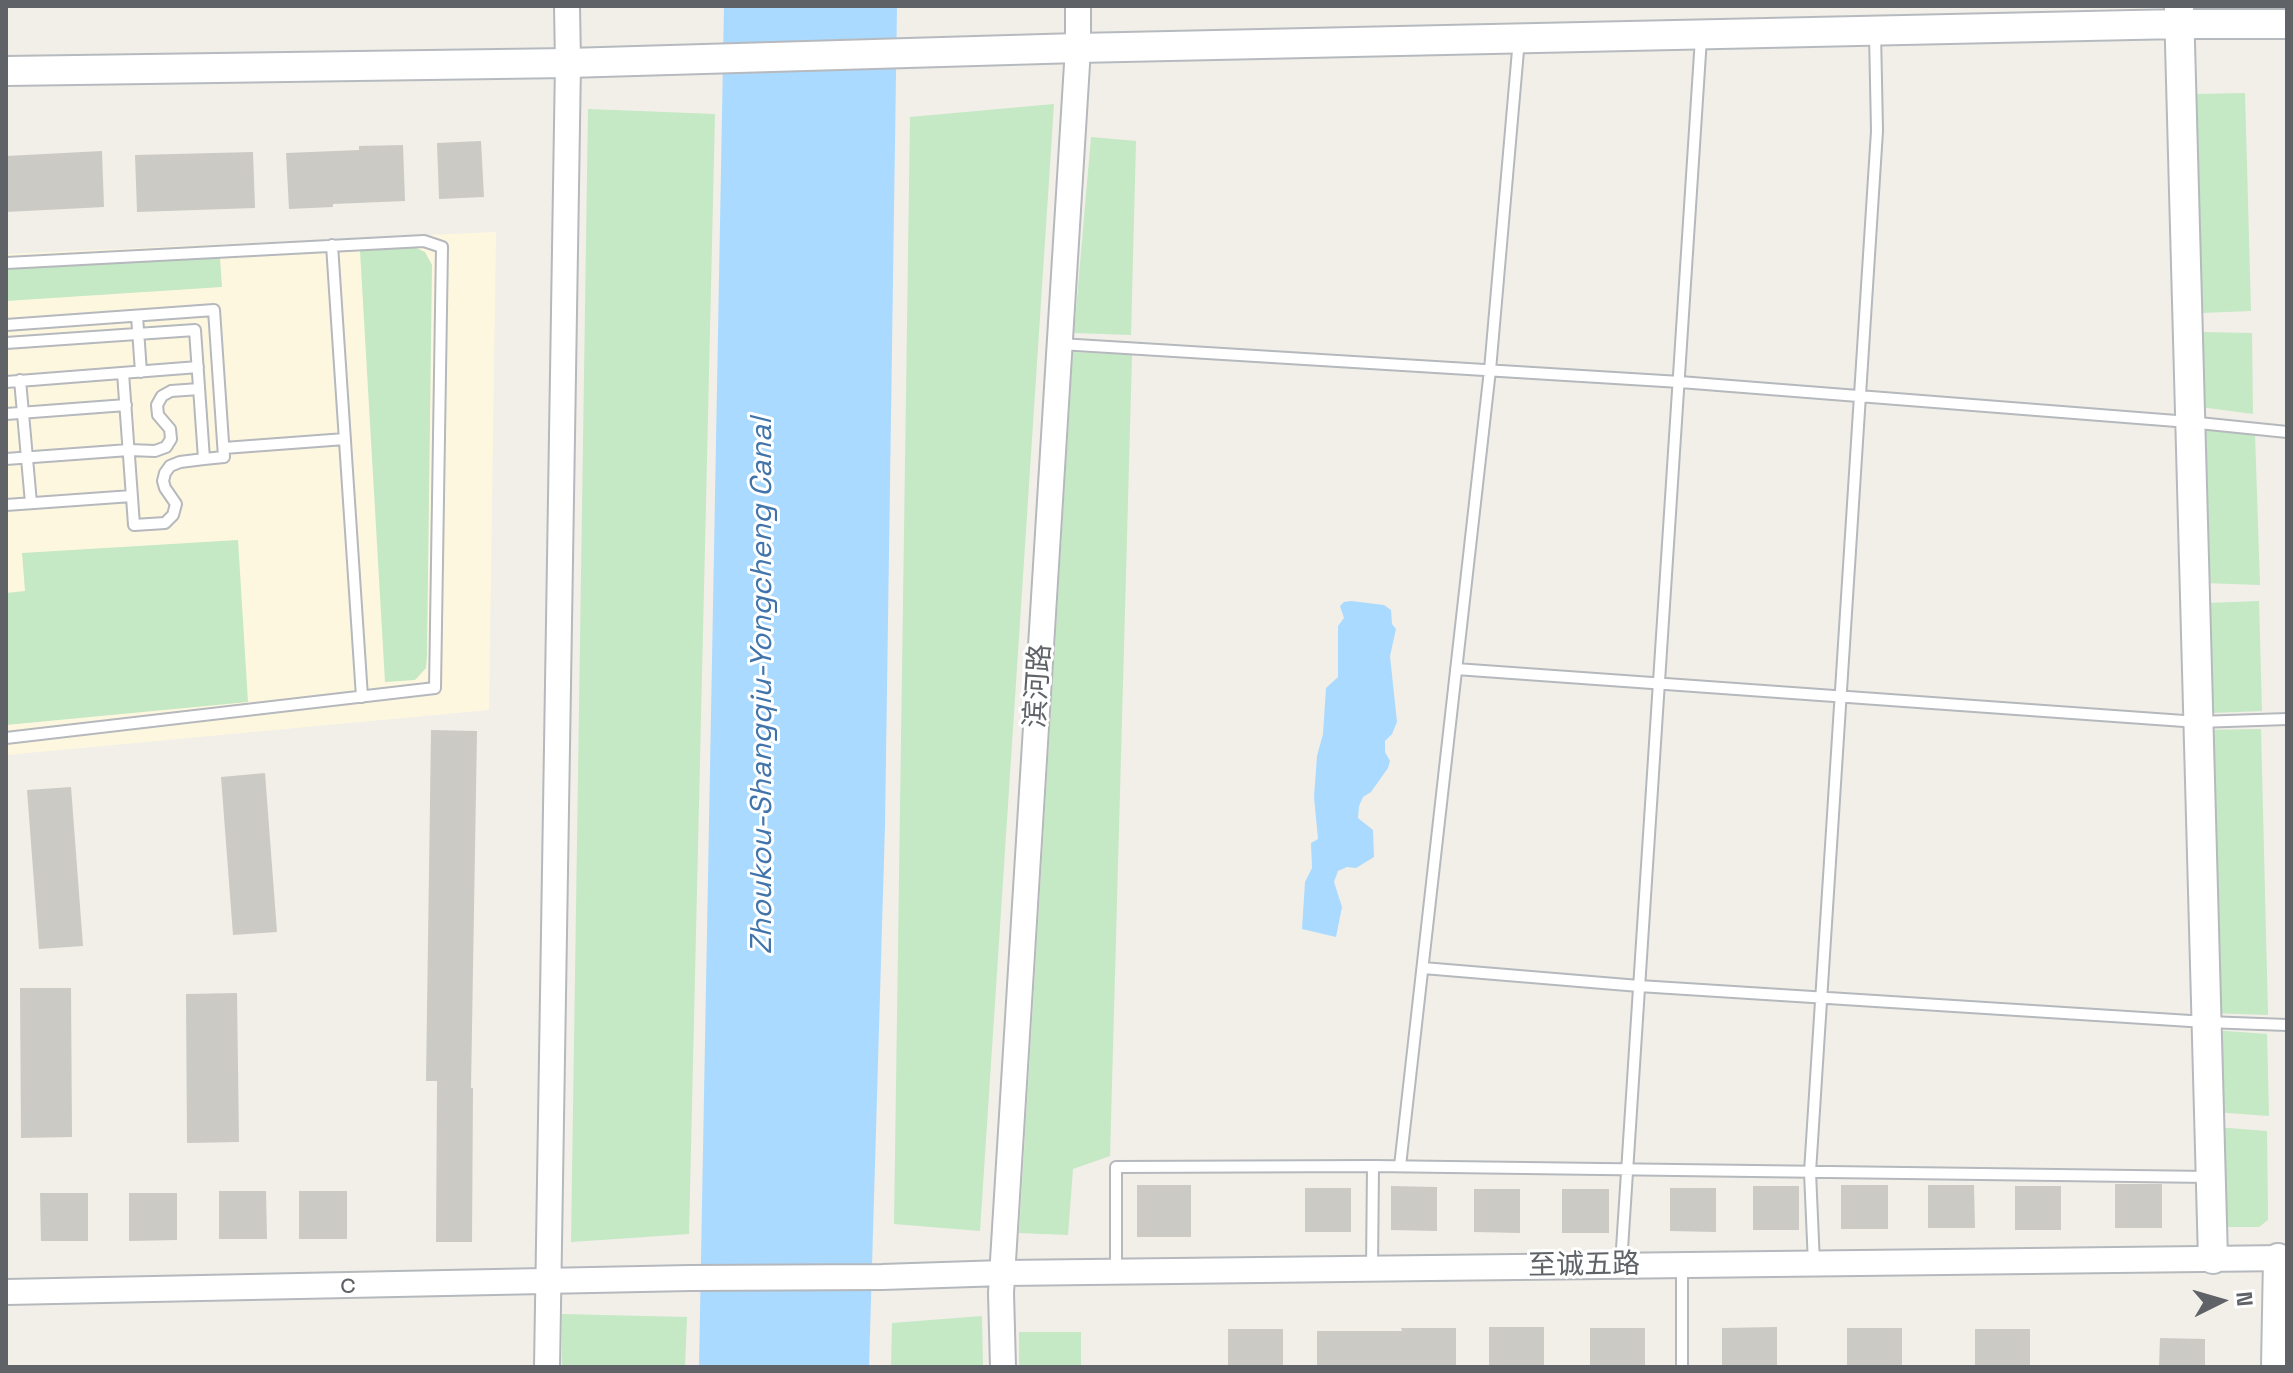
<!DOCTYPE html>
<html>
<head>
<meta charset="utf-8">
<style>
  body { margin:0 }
  #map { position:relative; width:2293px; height:1373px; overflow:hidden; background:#f1efe8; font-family:"Space Grotesk",sans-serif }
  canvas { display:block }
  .frame { position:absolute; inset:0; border:8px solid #5f6368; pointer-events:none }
  .north { position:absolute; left:2181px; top:1261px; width:80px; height:80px; -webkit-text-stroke:6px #fff; paint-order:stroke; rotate:85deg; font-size:22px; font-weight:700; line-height:32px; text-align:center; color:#5f6368 }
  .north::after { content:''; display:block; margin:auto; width:28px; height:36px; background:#5f6368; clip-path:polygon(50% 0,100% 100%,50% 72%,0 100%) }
</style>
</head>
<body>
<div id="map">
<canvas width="2293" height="1373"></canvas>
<div class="frame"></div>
<div class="north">N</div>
</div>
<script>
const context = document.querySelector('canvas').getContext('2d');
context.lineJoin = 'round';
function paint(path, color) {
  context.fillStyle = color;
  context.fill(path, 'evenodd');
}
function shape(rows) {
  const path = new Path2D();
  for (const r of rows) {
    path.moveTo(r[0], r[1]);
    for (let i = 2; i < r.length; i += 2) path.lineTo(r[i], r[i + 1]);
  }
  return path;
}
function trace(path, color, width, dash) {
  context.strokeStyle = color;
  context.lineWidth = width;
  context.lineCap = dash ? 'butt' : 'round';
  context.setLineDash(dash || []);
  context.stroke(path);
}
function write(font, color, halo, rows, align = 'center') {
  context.font = font + ' "Space Grotesk","Noto Sans SC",sans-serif';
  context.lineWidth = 6;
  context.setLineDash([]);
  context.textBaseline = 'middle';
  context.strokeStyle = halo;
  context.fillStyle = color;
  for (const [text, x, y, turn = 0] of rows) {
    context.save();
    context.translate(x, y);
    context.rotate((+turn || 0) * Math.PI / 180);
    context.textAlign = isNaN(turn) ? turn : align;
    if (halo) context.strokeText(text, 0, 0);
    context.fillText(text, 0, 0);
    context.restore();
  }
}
paint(shape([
  [496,232,489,710,6,755,6,254]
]), '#fef7e0');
paint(shape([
  [2245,93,2251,311,2201,313,2195,94],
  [1054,104,980,1231,894,1224,910,117],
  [588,109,715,114,689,1234,571,1242],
  [1091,137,1136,141,1131,335,1074,333],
  [414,247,425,252,432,265,427,656,426,668,415,680,385,682,360,251],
  [220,258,222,287,6,301,6,269],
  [2199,332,2252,333,2253,414,2200,407],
  [1073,352,1132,355,1110,1156,1073,1169,1068,1235,1019,1233],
  [2204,426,2255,434,2260,585,2204,583],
  [238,540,248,702,6,725,6,593,25,591,22,553],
  [2259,601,2262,711,2211,713,2208,603],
  [2261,729,2268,1015,2211,1013,2204,730],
  [2213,1030,2267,1034,2269,1116,2214,1112],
  [2215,1127,2267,1131,2268,1220,2259,1227,2223,1227],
  [562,1314,687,1317,685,1367,562,1367],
  [982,1316,983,1367,891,1367,892,1323],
  [1019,1332,1081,1332,1081,1367,1019,1367]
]), '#c5e8c5');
paint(shape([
  [724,6,897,6,885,825,869,1367,699,1367],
  [1351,601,1384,605,1391,610,1392,624,1396,629,1390,656,1397,722,1392,734,1385,741,1385,752,1390,761,1388,768,1371,792,1363,797,1359,806,1358,818,1373,830,1374,857,1356,868,1347,867,1338,871,1334,882,1342,907,1336,937,1302,929,1305,882,1312,868,1311,843,1318,839,1314,797,1317,756,1323,734,1326,688,1338,677,1338,626,1344,618,1340,606,1344,602]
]), '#aadaff');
paint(shape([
  [481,141,484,197,439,199,437,143],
  [403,145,405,201,333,204,333,207,289,209,286,153,359,150,359,146],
  [102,151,104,207,6,212,6,156],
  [253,152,255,208,137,212,135,155],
  [431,730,477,731,471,1088,473,1088,472,1242,436,1242,437,1081,426,1081],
  [265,773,277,932,233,935,221,777],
  [71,787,83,946,39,949,27,790],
  [20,988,71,988,72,1137,21,1138],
  [237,993,239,1142,187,1143,186,994],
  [2115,1184,2162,1184,2162,1228,2115,1228],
  [1137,1185,1191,1185,1191,1237,1137,1237],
  [1841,1185,1888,1185,1888,1229,1841,1229],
  [1928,1185,1974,1185,1975,1228,1928,1228],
  [1391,1186,1437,1187,1437,1231,1391,1230],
  [1753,1186,1799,1186,1799,1230,1753,1230],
  [2015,1186,2061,1186,2061,1230,2015,1230],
  [1305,1188,1351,1188,1351,1232,1305,1232],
  [1670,1188,1716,1188,1716,1232,1670,1231],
  [1474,1189,1520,1189,1520,1233,1474,1232],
  [1562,1189,1609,1189,1609,1233,1562,1233],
  [219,1191,266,1191,267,1239,219,1239],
  [299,1191,347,1191,347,1239,299,1239],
  [40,1193,88,1193,88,1241,41,1241],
  [129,1193,177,1193,177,1240,129,1241],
  [1489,1327,1544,1327,1544,1367,1489,1367],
  [1777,1327,1777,1367,1722,1367,1722,1328],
  [1401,1328,1456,1328,1456,1367,1317,1367,1317,1331,1402,1331],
  [1590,1328,1645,1328,1645,1367,1590,1367],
  [1847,1328,1902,1328,1902,1367,1847,1367],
  [1228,1329,1283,1329,1283,1367,1228,1367],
  [1975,1329,2030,1329,2030,1367,1975,1367],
  [2160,1338,2205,1339,2205,1367,2159,1367]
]), '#cccac5');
const service = shape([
  [332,245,362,697],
  [6,263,424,241,442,247,435,688,6,738],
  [137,316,141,372],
  [6,325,214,310,224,457,204,459,195,330,6,343],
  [1060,344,1680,382,2189,422,2287,432],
  [123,373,134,525,165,523,173,515,176,504,165,488,163,481,165,473,170,466,180,462,204,459],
  [20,380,31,503],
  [6,382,198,367],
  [6,414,126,405],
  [224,448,345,439],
  [6,459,129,450,155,451,166,447,171,439,170,429,158,415,157,405,162,396,171,391,199,389],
  [6,505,132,496],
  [1456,669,2198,722,2287,719],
  [1423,968,1639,986,2206,1022,2287,1025],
  [1400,1166,1490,370,1519,39],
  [1621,1264,1701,38],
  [1814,1264,1810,1172,1877,131,1875,32],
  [1372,1269,1373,1166,2209,1177],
  [1116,1271,1116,1167,1373,1166],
  [1682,1367,1682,1265]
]);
const tertiary = shape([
  [6,1292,690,1278,882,1277,1003,1273,2287,1258],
  [547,1367,568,63,567,6],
  [1003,1367,1001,1293,1078,48,1078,6]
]);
const secondary = shape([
  [2179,7,2213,1259],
  [6,71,568,63,1078,48,2179,24,2287,24],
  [2276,1367,2278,1258]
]);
trace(service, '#b5b8bc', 14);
trace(tertiary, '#b5b8bc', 28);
trace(secondary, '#b6babf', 32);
trace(service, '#fff', 10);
trace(tertiary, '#fff', 24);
trace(secondary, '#fff', 28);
write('28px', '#5f6368', '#fff', [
  ["滨河路",1039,686,-86],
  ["至诚五路",1584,1266,-1],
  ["c",348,1285,-1]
]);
write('italic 30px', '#4174aa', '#fff', [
  ["Zhoukou-Shangqiu-Yongcheng Canal",763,686,-90]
]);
</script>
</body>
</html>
